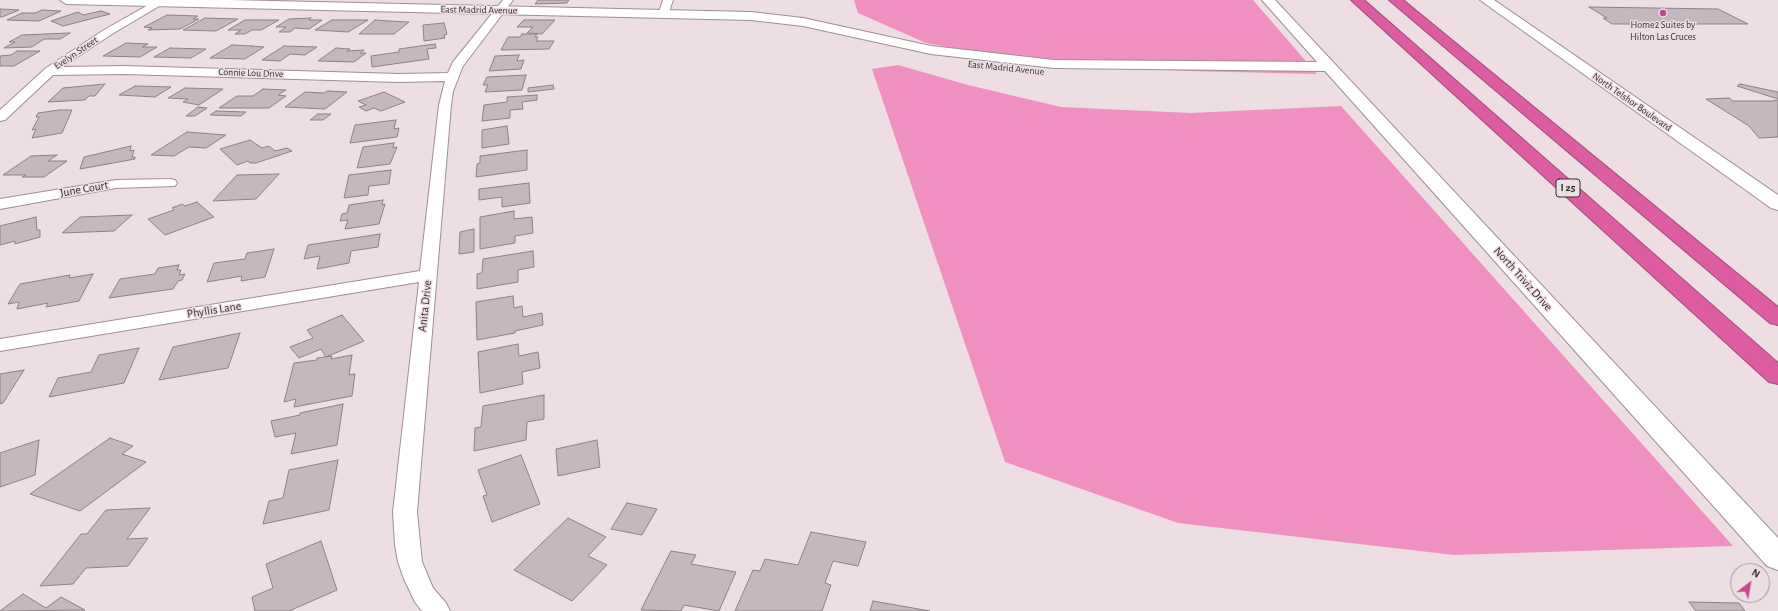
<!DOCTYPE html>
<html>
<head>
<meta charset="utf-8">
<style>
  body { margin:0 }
  #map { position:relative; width:1778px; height:611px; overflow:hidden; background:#eddee4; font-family:"Alegreya Sans",sans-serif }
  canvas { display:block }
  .north { position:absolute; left:1730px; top:563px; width:40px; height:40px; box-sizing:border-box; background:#eddee4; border:1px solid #a3989d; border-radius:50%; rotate:31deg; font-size:11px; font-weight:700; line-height:16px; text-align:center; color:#352f32 }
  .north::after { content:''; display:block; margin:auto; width:14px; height:18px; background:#c8478f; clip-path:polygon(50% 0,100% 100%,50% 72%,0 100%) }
</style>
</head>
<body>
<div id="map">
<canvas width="1778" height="611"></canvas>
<div class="north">N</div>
</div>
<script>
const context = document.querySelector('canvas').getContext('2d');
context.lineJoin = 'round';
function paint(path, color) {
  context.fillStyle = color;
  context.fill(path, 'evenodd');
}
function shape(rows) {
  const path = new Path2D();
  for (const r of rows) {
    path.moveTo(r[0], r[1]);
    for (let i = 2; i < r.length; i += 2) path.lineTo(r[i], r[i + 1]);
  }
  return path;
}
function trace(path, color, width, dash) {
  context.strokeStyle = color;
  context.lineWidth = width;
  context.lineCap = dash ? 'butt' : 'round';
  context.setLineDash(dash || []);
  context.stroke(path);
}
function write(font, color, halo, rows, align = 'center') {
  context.font = font + ' "Alegreya Sans",sans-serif';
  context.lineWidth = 3;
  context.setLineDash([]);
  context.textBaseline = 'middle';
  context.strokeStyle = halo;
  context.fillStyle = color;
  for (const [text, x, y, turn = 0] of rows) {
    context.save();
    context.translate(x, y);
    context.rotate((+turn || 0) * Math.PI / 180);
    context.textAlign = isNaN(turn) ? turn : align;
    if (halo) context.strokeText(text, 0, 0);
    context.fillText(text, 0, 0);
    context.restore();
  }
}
paint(shape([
  [854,0,1253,0,1317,74,1188,71,1043,65,926,43,858,13],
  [898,65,968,85,1061,107,1191,113,1341,106,1733,546,1454,555,1178,523,1005,462,872,69]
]), '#f090c0');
const building = shape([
  [538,0,569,0,567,3,535,4,538,0],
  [1589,7,1718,9,1748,24,1612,24,1603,18,1607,18,1589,7],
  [0,9,19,10,2,17,0,17,0,9],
  [42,10,61,11,39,21,7,20,22,13,35,13,42,10],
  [101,11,110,14,63,26,51,21,78,12,83,15,101,11],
  [167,15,198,16,193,19,199,19,180,29,148,30,152,28,144,27,167,15],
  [205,18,238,19,216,31,183,30,205,18],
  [311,18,309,20,322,20,309,29,295,28,290,32,279,32,286,27,276,27,289,19,311,18],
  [245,20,279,20,261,30,252,30,245,34,235,34,241,30,228,30,245,20],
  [332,20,368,20,348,32,315,30,332,20],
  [375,20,389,21,409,22,394,34,359,34,375,20],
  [524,20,555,20,542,34,527,33,533,27,517,27,524,20],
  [444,23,447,34,444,35,445,38,424,41,423,25,444,23],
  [70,33,60,39,44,39,32,47,4,48,15,42,9,42,22,35,70,33],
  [522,34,537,34,535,37,538,37,536,41,554,41,549,49,501,50,508,37,520,37,522,34],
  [126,43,148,44,142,47,157,47,140,57,103,56,126,43],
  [435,44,436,48,427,49,429,59,372,67,371,56,399,52,399,49,435,44],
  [232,45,252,46,251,46,264,47,245,59,210,58,232,45],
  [284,46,317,47,305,55,290,54,280,61,262,60,284,46],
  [170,48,206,49,191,58,154,57,170,48],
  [336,48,350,49,347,51,364,50,360,53,366,53,354,62,318,61,336,48],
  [17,51,40,51,14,66,0,66,0,56,11,55,17,51],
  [519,55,517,61,524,60,521,69,489,71,495,56,519,55],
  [526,75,522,90,485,92,488,85,483,85,487,77,526,75],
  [105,84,95,96,89,96,85,100,48,102,63,88,105,84],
  [1740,84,1778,92,1778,99,1737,86,1740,84],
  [553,85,554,89,528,92,528,88,553,85],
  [135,86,171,87,155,97,119,95,135,86],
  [185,88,223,89,199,105,183,102,188,99,168,98,185,88],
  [263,89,286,90,278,95,286,96,269,108,219,108,237,96,253,96,263,89],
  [328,91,347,92,325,109,285,107,305,92,324,93,328,91],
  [384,92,405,102,381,111,374,108,366,111,359,107,366,105,358,101,384,92],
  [537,95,537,100,522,102,523,109,510,110,510,118,482,121,484,105,507,102,507,97,537,95],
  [1729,98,1733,101,1772,101,1778,100,1778,137,1759,138,1749,126,1706,99,1729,98],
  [198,107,207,108,195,116,186,116,198,107],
  [59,110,72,110,62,133,32,138,36,129,32,130,39,117,36,117,38,113,59,110],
  [216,111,246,112,241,116,210,115,216,111],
  [318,114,331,114,323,120,310,120,318,114],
  [396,120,394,129,399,128,397,137,350,143,355,125,396,120],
  [507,126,509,144,482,148,482,130,507,126],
  [187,132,226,135,206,148,189,147,174,156,151,155,187,132],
  [250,140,262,148,269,146,275,151,287,148,292,151,256,163,250,163,248,161,237,165,220,149,250,140],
  [394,143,393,148,397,147,390,164,357,168,363,147,394,143],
  [131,146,130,151,134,150,132,157,135,157,135,159,80,169,84,157,131,146],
  [527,150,527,170,476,177,477,164,480,163,480,156,527,150],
  [57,155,48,161,67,161,44,177,22,177,26,175,3,175,31,156,57,155],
  [391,170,389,184,369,186,368,195,344,198,349,175,391,170],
  [279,174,256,199,213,201,237,175,279,174],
  [529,183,530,203,502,207,502,197,479,200,479,189,529,183],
  [383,200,382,205,385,204,379,224,345,229,348,220,340,221,342,214,347,213,349,205,383,200],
  [197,202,214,217,165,235,148,219,174,210,172,208,182,204,185,206,197,202],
  [514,211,514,219,532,217,533,233,515,236,515,243,480,249,480,217,514,211],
  [132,215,114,231,62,233,80,217,132,215],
  [36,217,37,230,40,230,40,237,15,244,15,241,0,245,0,226,36,217],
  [474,229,474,252,459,254,460,232,474,229],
  [380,234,378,247,351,251,349,263,317,269,320,256,304,259,308,245,380,234],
  [274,249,265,277,241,281,242,276,207,282,214,263,245,259,247,253,274,249],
  [533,251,534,267,518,270,518,282,477,289,477,274,482,273,483,259,533,251],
  [179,265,177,270,181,270,179,275,185,274,182,280,178,281,173,289,109,298,120,279,155,274,158,268,179,265],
  [93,274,79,301,46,307,48,303,17,309,19,302,8,304,20,284,70,275,69,278,93,274],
  [513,296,514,308,522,306,523,317,542,313,543,325,515,331,515,333,477,340,476,302,513,296],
  [342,315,364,341,326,357,321,349,299,358,290,347,313,338,307,330,342,315],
  [240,333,228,368,159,380,173,347,240,333],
  [518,344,519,356,538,352,540,368,522,372,523,384,480,393,478,352,518,344],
  [139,348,124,383,49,397,58,378,91,372,99,355,139,348],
  [352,355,349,375,355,374,352,396,294,407,296,399,284,402,294,363,317,360,317,358,332,356,331,359,352,355],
  [24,370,3,403,0,404,0,374,24,370],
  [544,395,544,419,527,422,526,440,474,451,475,428,481,427,483,406,544,395],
  [343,404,337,445,291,454,296,433,275,437,271,421,300,415,300,413,343,404],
  [110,438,133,446,122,454,146,462,80,511,30,494,110,438],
  [39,440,35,475,0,487,0,453,39,440],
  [597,440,600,467,558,476,556,449,597,440],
  [521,455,540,504,492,522,483,496,487,495,478,470,521,455],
  [338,460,329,510,263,524,269,501,283,498,289,470,338,460],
  [627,503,657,509,642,535,611,529,627,503],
  [150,508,127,539,148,538,128,566,86,568,73,584,40,586,81,534,87,534,106,510,150,508],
  [568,518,606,537,588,556,607,565,572,601,514,570,568,518],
  [811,532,866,542,858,566,833,561,825,583,831,585,822,611,735,611,753,570,760,571,765,559,798,565,811,532],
  [321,541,337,590,289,611,255,611,252,597,273,588,266,564,321,541],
  [671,551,696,555,691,564,736,572,719,611,684,605,681,611,641,610,671,551],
  [23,594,46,608,61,597,85,610,0,611,23,594],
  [873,601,930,611,870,611,873,601],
  [1689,602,1739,603,1745,611,1696,611,1689,602]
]);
paint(building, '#c5b7bd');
trace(building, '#8e8186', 1);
const minor = shape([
  [157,0,165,0,166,2,112,34,62,67,124,66,399,74,448,73,453,62,503,0,513,0,463,66,453,91,451,105,417,512,422,562,433,588,446,603,450,611,422,611,415,602,404,579,398,562,395,545,393,512,419,282,0,351,0,339,420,271,439,105,445,81,399,82,124,74,53,75,5,120,0,121,0,110,46,68,104,30,157,0],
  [663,0,673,0,668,15,663,18,658,15,663,0],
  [170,179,175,180,177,183,175,186,116,188,0,209,0,199,116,180,170,179]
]);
const tertiary = shape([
  [60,0,229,0,751,12,803,18,931,46,1054,60,1317,62,1262,0,1275,0,1778,538,1778,570,1767,566,1325,71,1054,68,931,54,803,26,751,20,66,4,60,0]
]);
const secondary = shape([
  [1480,0,1494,0,1778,195,1778,210,1771,208,1480,0]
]);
const motorway = shape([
  [1351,0,1364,0,1778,363,1778,384,1769,382,1351,0],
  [1389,0,1403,0,1778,307,1778,325,1770,323,1389,0]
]);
trace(minor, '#9d8f95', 2);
trace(tertiary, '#9d8f95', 2);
trace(secondary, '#9d8f95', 2);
trace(motorway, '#a24c7b', 2);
paint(minor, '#fff');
paint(tertiary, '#fff');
paint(secondary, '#fff');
paint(motorway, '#dd5ca2');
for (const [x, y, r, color] of [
  [1663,13,4,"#c8478f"]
]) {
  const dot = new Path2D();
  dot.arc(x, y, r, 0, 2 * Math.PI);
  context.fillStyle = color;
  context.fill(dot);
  trace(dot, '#eddee4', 1.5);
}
write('10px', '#352f32', '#eddee4', [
  ["East Madrid Avenue",479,10,1],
  ["Evelyn Street",76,53,-34],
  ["East Madrid Avenue",1006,68,6],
  ["Connie Lou Drive",251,73,2],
  ["North Telshor Boulevard",1632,102,35]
]);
write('10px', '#352f32', '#eddee4', [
  ["Home2 Suites by",1663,25],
  ["Hilton Las Cruces",1663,37]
]);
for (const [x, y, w] of [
  [1568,188,24]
]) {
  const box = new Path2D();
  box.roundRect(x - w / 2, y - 9, w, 18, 3);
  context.fillStyle = '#eddee4';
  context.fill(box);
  trace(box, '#352f32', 1);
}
write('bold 11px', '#352f32', null, [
  ["I 25",1568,188]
]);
write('12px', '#352f32', '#eddee4', [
  ["June Court",84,189,-10],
  ["North Triviz Drive",1523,279,48],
  ["Anita Drive",425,306,-84],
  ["Phyllis Lane",214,310,-9]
]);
</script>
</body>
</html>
